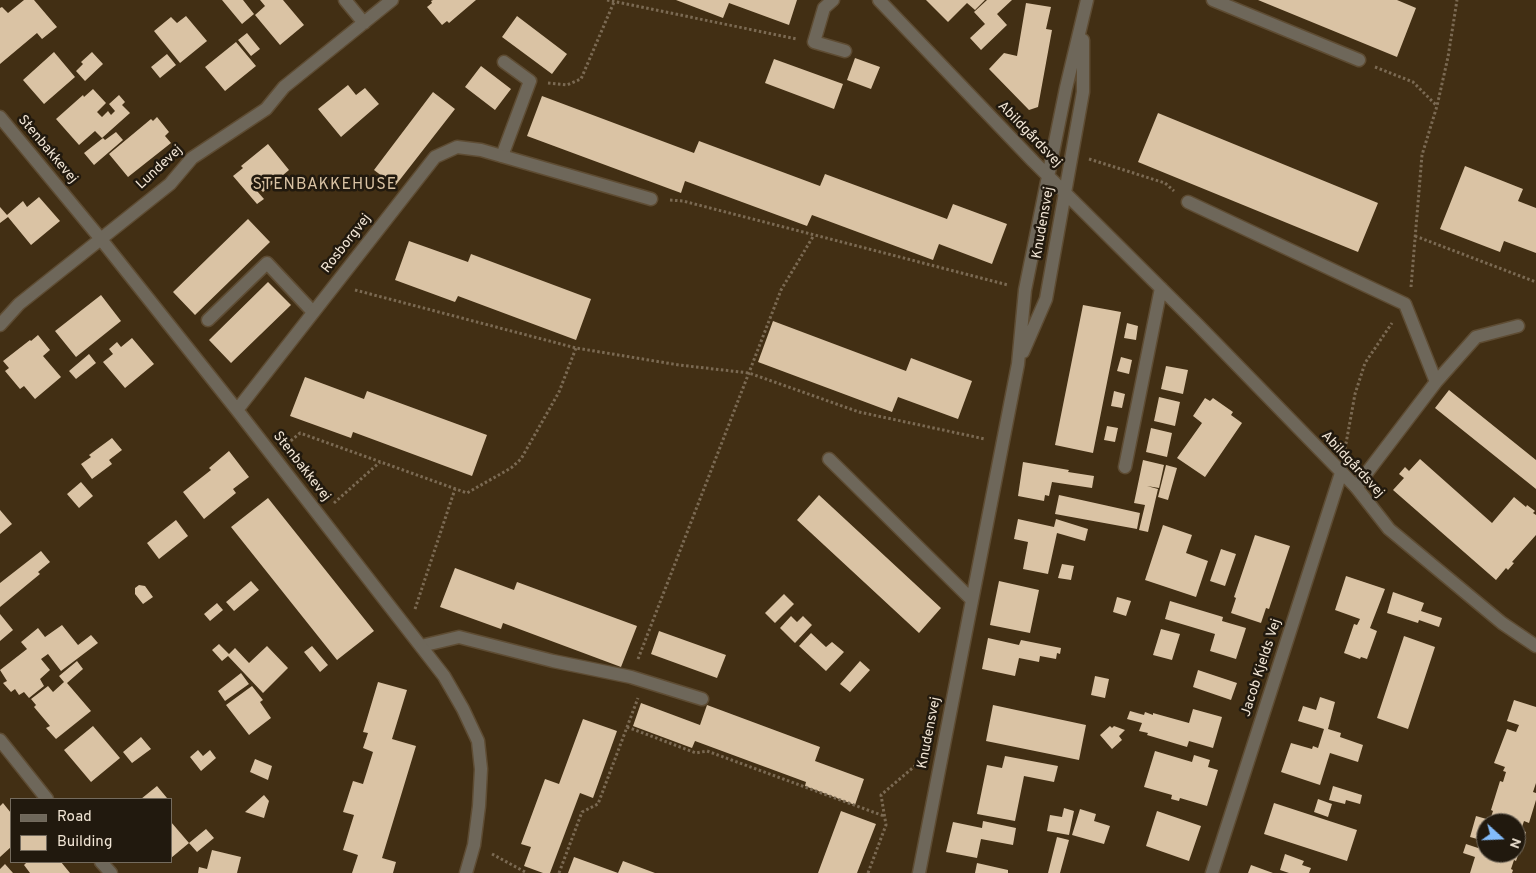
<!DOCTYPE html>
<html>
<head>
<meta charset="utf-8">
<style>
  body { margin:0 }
  #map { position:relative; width:1536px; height:873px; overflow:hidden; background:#422f14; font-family:Overpass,sans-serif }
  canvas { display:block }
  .legend { position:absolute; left:10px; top:798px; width:162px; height:65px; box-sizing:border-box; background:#21190e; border:1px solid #746b5e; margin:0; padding:6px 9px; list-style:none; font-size:15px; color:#f1e5d5 }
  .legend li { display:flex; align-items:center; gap:10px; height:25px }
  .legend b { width:25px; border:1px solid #746b5e }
  .north { position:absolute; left:1476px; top:813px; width:50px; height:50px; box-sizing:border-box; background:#21190e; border:1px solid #746b5e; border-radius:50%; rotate:110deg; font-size:14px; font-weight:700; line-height:20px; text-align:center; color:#f1e5d5 }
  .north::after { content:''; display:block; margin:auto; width:18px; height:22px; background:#83bcfb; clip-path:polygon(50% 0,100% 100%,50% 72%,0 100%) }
</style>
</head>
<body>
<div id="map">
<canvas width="1536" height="873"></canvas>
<ul class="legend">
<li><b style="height:6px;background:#6e675a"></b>Road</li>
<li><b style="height:14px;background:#dac3a4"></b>Building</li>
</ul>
<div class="north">N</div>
</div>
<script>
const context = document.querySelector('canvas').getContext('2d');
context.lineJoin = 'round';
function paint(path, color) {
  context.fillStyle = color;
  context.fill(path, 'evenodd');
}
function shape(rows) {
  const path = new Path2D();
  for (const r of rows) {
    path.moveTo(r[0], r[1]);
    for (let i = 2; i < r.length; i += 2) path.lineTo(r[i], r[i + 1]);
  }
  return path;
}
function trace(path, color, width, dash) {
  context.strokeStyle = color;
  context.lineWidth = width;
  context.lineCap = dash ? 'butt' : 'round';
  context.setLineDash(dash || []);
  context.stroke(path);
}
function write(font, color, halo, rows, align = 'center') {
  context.font = font + ' Overpass,sans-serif';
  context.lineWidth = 5;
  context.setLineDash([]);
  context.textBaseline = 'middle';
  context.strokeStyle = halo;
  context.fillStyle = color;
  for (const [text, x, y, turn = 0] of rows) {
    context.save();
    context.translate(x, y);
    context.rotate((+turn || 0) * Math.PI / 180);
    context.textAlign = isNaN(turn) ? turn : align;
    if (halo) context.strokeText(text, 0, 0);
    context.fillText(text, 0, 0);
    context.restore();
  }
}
paint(shape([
  [24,0,34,0,57,27,42,39,37,33,0,64,0,8,2,7,8,13],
  [222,0,243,0,254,14,242,24],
  [260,0,283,0,304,25,280,45,255,15,265,6],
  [433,0,476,0,449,23,447,21,442,25,427,7,432,3,431,1],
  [676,0,797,0,789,25,729,3,723,18],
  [926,0,985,0,975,10,967,3,948,22],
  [987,0,1012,0,997,14,1007,25,981,50,970,38,985,24,974,12],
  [1258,0,1397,0,1416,8,1397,57],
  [1026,3,1051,7,1046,29,1052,30,1038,107,1029,110,989,69,1004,53,1017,56],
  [186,16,207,41,180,63,154,31,171,17,177,23],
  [517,16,567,54,552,74,502,37],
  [247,33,260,49,251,56,238,40],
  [236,42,256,66,225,91,205,67],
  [54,52,75,77,44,104,23,80],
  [92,52,103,64,85,81,76,71,83,64,81,62],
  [167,54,176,65,160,78,151,67],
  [855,58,880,67,871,89,847,80],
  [774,59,843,84,834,109,765,83],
  [481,66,511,89,495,110,465,87],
  [348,85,356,95,365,88,379,104,341,137,318,109],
  [93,89,106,103,97,112,102,117,108,111,111,115,115,111,109,104,119,95,125,102,122,105,130,113,102,138,95,131,79,145,56,119,83,95,84,97],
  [433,92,455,109,395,186,374,170],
  [542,96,694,153,699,141,820,186,825,174,947,219,953,204,1007,224,992,264,939,244,933,260,812,215,807,226,685,181,681,193,527,136],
  [1158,113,1378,203,1358,252,1138,162],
  [157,117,169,132,165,136,171,143,128,177,109,154,151,119,153,121],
  [116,132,123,140,94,165,84,153,103,138,105,140],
  [268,144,289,170,263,192,260,189,257,191,264,199,257,204,233,176,243,168,241,166],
  [1465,166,1523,189,1518,201,1536,208,1536,253,1504,241,1500,252,1440,229],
  [39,197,60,221,31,245,8,217,0,223,0,207,7,215,23,201,27,207],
  [248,219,270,242,195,315,173,292],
  [409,241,468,262,471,254,591,299,576,340,458,296,455,302,395,280],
  [268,282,291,305,231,363,209,340],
  [101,295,121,321,76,357,55,331],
  [1083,305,1121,312,1093,453,1055,445],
  [773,321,906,371,911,358,972,381,958,419,898,397,892,412,758,362],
  [1127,323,1138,326,1136,340,1124,338],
  [38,335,50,350,43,356,61,377,35,399,24,386,20,389,5,371,9,368,3,361,30,340,31,341],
  [132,338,154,364,125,388,103,362,113,354,109,349,117,342,121,347],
  [89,354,96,363,76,379,69,371],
  [1121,357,1132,360,1129,374,1117,371],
  [1166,366,1188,370,1183,394,1161,389],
  [305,377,364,399,367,391,487,435,472,476,353,432,351,438,290,416],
  [1449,390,1536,460,1536,489,1435,408],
  [1114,391,1125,394,1122,408,1111,406],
  [1159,397,1180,402,1175,426,1154,421],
  [1205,398,1210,401,1213,398,1233,412,1231,415,1242,423,1205,477,1177,458,1202,423,1193,416],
  [1107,426,1118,428,1115,442,1104,440],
  [1151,428,1172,433,1167,457,1146,452],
  [112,438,122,450,109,460,112,464,92,479,81,464,91,457,89,455],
  [229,451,249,477,233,489,236,493,204,519,183,492,211,470,209,468],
  [1420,459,1492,523,1514,497,1526,507,1527,505,1535,511,1533,513,1536,515,1536,535,1512,562,1514,563,1508,570,1506,568,1496,580,1393,490,1404,478,1399,474,1405,467,1409,471],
  [1143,460,1164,465,1159,488,1147,486,1158,489,1148,532,1139,530,1145,505,1134,503],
  [1023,462,1069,470,1068,472,1094,476,1092,488,1052,482,1049,496,1045,495,1044,501,1018,496],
  [1166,465,1177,468,1168,500,1158,497],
  [81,482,93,496,79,508,67,494],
  [819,495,941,608,919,633,797,520],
  [1059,495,1140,513,1137,529,1055,514],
  [268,498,374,631,337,660,231,527],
  [0,510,12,524,0,534],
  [1018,519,1054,527,1056,519,1088,529,1085,541,1057,533,1048,574,1023,569,1028,542,1014,539],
  [176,520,188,536,159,559,147,543],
  [1163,525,1192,535,1186,553,1208,561,1196,597,1145,580],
  [1255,535,1290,546,1269,609,1266,608,1261,623,1231,613,1236,598,1234,597],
  [1221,549,1236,554,1225,586,1210,581],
  [41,551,50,562,38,572,40,574,0,607,0,583],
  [1062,564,1074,566,1071,580,1058,578],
  [455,568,514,590,517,582,637,626,621,667,503,623,501,629,440,607],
  [1346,576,1385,589,1370,628,1377,631,1367,659,1361,657,1360,659,1344,653,1354,624,1357,625,1360,619,1335,610],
  [251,581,259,590,234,611,226,602],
  [999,581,1039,590,1030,633,990,625],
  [139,585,145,586,153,597,143,604,135,594,135,588],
  [1393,592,1424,603,1421,611,1442,618,1439,627,1419,620,1418,623,1387,613],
  [784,594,794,604,775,623,765,613],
  [1117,597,1131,601,1126,616,1113,612],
  [1170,601,1223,617,1222,621,1246,628,1236,659,1210,651,1215,634,1165,619],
  [217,603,223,610,210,621,204,614],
  [0,614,13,630,0,641],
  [791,616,797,622,803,616,812,625,795,643,780,628],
  [62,625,78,645,91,635,98,643,61,671,48,654,41,659,50,670,40,679,44,686,29,698,24,692,19,695,15,689,11,692,3,683,7,681,0,670,27,649,21,642,38,628,45,637],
  [1161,629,1180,634,1172,660,1153,655],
  [659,631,726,655,717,678,651,654],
  [811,633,826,647,832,642,844,652,826,671,799,646],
  [1404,636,1435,647,1408,729,1377,718],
  [988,638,1019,645,1021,640,1061,648,1060,654,1057,653,1056,659,1040,656,1039,662,1019,658,1015,676,982,669],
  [219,644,229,654,235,648,249,663,267,646,288,668,263,693,228,656,222,661,212,650],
  [312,646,328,665,320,672,304,652],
  [77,661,83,669,67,683,91,711,56,739,46,728,50,726,34,707,36,705,31,699,48,686,53,692,64,682,59,676],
  [860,661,870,670,850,692,840,684],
  [1198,670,1237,683,1231,700,1193,687],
  [241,673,249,684,225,701,218,691],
  [1095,676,1109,679,1105,698,1091,695],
  [378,682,407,690,392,739,416,746,382,858,396,862,393,873,352,873,358,855,343,850,354,815,343,812,353,781,363,784,373,752,363,748,368,733,363,732],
  [252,686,263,700,260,702,271,718,249,735,226,705],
  [1320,697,1335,702,1328,729,1341,733,1340,737,1363,745,1358,762,1330,753,1320,785,1281,772,1291,743,1312,749,1313,746,1318,748,1324,729,1298,721,1303,706,1316,710],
  [1514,700,1536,707,1536,783,1533,792,1536,793,1536,800,1529,823,1524,821,1521,830,1526,832,1516,861,1514,860,1511,869,1513,870,1512,873,1470,873,1475,857,1463,853,1466,844,1478,848,1481,840,1470,837,1476,816,1490,820,1493,811,1491,810,1500,781,1503,782,1506,772,1503,771,1505,767,1494,763,1507,729,1516,732,1519,725,1507,721],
  [1486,823,1516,823,1516,853,1486,853],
  [641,703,700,725,707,705,820,747,815,761,864,779,855,805,805,786,806,782,695,741,692,748,633,726],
  [993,705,1086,725,1079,760,986,741],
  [1193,709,1222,717,1213,748,1189,741,1187,747,1147,735,1148,733,1139,731,1142,723,1127,719,1130,711,1144,715,1145,712,1153,715,1153,713,1189,723],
  [583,719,617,731,593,798,580,793,550,873,543,873,524,866,531,847,521,844,545,779,559,784],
  [93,726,120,758,91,782,64,750],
  [1110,726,1112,728,1114,726,1125,730,1119,736,1122,740,1112,749,1100,735],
  [141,737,151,749,132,763,123,752],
  [198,750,203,756,210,750,216,758,201,771,190,757],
  [1155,751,1192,762,1194,755,1210,760,1208,767,1218,770,1207,806,1180,798,1179,801,1171,799,1172,795,1144,787],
  [1005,756,1058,766,1054,782,1024,776,1015,821,977,814,987,765,1002,768],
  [255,759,272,766,268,780,250,772],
  [157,786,167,798,141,799],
  [1333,786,1362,795,1360,804,1346,800,1345,804,1329,800],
  [264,795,269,801,264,818,245,812],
  [1318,799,1332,804,1328,817,1314,812],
  [3,803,11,813,11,847,0,857,0,806],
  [1274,803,1357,830,1347,861,1264,834],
  [1064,808,1074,811,1069,835,1047,831,1050,815,1062,817],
  [1080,809,1096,814,1094,821,1110,826,1104,844,1072,835],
  [841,811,876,824,857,873,818,873],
  [1157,811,1201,826,1189,861,1146,846],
  [983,821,1016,828,1013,845,981,839,977,858,946,852,953,822,982,828],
  [171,822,189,843,171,858],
  [206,829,214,838,197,852,189,843],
  [1057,837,1069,840,1060,873,1048,873],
  [212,850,241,857,237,873,198,873,199,867,207,869],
  [1285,854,1304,861,1302,865,1311,868,1309,873,1289,873,1280,870],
  [574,857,618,873,568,873],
  [623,861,655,873,618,873],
  [27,862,61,862,70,873,30,873,24,865],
  [977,863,1008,870,1008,873,975,873],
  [5,864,13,873,0,873,0,869],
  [1251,865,1273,873,1248,873]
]), '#dac3a4');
const service = shape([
  [833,0,824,8,814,42,845,51],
  [1213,0,1359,60],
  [502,156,530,81,504,62],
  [1188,202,1405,304,1436,382],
  [208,320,267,263,313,312],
  [1356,487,1436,382,1476,337,1518,326],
  [421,646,459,637,553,661,631,677,702,699]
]);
const minor = shape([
  [345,0,364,23],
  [879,0,1033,161,1198,325,1356,487,1389,529,1502,623,1536,646],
  [0,117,100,238,237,410,444,676,463,709,478,741,481,769,479,806,474,845,466,873],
  [0,325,19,304,170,184,192,158,266,109,284,87,392,0],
  [1023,352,1046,299,1083,92,1083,40],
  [237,410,435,157,457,147,481,150,651,199],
  [829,459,972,600],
  [1125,467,1161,288],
  [0,740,47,799],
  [101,862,111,873],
  [919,873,1018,364,1025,290,1066,88,1087,0],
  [1212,873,1341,473]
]);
trace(service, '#5e4c33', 15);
trace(minor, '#5e4c33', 15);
trace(shape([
  [607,0,797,39],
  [1375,67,1413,82,1436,105],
  [548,83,567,85,581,79,614,2],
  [1089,159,1165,183,1174,191],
  [670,200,683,201,1008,285],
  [1415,236,1536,282],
  [1411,287,1422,155,1437,106,1448,57,1457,0],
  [355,290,576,348,679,365,749,373,859,412,985,439],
  [287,444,300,433,467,493,511,468,521,459,559,392,576,348],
  [1345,449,1355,394,1365,363,1392,323],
  [334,503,380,462],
  [415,609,455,489],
  [638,659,781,290,814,235],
  [627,727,696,753,707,751,884,816],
  [492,854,527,873],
  [559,873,582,812,598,804,638,698],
  [868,873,886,825,881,795,916,765,920,766]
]), '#7b6a53', 3, [2.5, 2.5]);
trace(service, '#6e675a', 12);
trace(minor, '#6e675a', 12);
write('14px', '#f1e5d5', '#21190e', [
  ["Abildgårdsvej",1029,135,46],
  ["Stenbakkevej",47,150,50],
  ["Lundevej",160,168,-43],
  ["Knudensvej",1044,223,-80],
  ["Rosborgvej",347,244,-52],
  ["Abildgårdsvej",1352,465,47],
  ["Stenbakkevej",301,467,52],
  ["Jacob Kjelds Vej",1262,668,-72],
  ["Knudensvej",930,733,-79]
]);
context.letterSpacing = '1px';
write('16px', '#d9c2a3', '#21190e', [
  ["STENBAKKEHUSE",325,186]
]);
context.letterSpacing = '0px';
</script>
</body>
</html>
